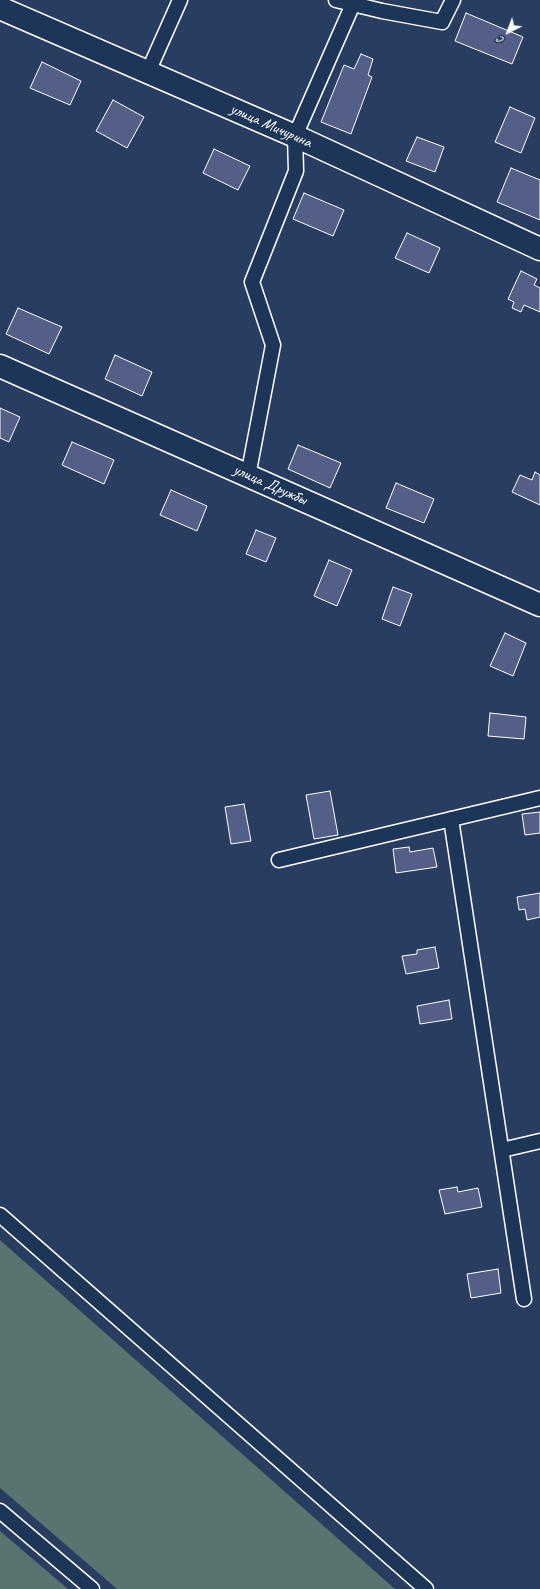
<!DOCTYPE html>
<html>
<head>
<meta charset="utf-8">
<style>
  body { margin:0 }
  #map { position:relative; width:540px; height:1589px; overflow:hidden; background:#283d60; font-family:Caveat,sans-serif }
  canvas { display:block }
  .north { position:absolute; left:488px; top:12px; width:40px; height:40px; -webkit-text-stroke:3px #1d3557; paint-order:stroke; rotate:222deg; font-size:11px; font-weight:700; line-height:16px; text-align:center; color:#fff }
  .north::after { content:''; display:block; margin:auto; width:14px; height:18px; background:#fff; clip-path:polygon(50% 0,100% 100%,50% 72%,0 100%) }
</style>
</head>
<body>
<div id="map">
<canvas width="540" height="1589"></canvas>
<div class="north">С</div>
</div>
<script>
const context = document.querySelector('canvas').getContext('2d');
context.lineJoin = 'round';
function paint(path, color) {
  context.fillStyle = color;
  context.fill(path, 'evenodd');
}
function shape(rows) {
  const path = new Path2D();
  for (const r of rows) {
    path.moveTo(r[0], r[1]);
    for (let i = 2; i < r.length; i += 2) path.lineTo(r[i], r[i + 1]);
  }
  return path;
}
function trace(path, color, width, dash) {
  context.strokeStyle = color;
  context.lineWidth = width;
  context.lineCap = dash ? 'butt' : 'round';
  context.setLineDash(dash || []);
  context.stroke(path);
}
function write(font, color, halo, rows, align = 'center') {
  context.font = font + ' Caveat,sans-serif';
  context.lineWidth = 3;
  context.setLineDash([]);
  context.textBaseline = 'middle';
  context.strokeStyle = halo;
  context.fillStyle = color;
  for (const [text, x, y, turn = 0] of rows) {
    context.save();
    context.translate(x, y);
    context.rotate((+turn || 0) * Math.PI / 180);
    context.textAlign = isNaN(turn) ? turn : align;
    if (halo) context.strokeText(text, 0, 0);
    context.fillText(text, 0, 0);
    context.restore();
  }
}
paint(shape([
  [0,1240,395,1589,117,1589,0,1488],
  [0,1531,68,1589,0,1589]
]), '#587370');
const building = shape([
  [466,13,523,37,512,64,455,41,466,13],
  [361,54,373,59,368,75,372,77,351,134,321,122,344,65,354,69,361,54],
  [42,62,81,81,70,105,30,88,42,62],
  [113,100,144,117,127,148,96,131,113,100],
  [510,107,535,118,521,153,495,142,510,107],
  [417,137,444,147,435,172,406,161,417,137],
  [214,149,250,166,238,190,203,173,214,149],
  [511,168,540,180,540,220,497,202,511,168],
  [304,193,344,210,333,236,293,219,304,193],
  [407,233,440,248,429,273,395,258,407,233],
  [521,271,537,279,534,285,540,288,540,312,524,305,521,312,512,308,514,302,508,299,521,271],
  [18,308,62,327,49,354,6,334,18,308],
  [115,355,152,372,142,396,105,379,115,355],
  [0,408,20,417,9,442,0,438,0,408],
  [72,442,114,460,104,484,62,465,72,442],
  [298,445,341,463,330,488,288,469,298,445],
  [535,472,540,475,540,505,512,492,520,475,532,480,535,472],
  [396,483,434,499,424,523,386,508,396,483],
  [171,490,207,506,197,531,160,515,171,490],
  [256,530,276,538,266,562,246,554,256,530],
  [329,560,352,570,337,606,314,596,329,560],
  [393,587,412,594,400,626,382,619,393,587],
  [505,633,526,643,513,676,490,666,505,633],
  [490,713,526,717,524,739,488,736,490,713],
  [330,791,338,835,314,839,306,795,330,791],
  [244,804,251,841,231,844,225,807,244,804],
  [540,812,540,833,525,835,522,814,540,812],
  [409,847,410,852,433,848,437,867,396,873,393,849,409,847],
  [540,893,540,917,527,920,525,909,519,910,517,897,540,893],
  [435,947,439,968,406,974,402,956,417,954,417,950,435,947],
  [449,1000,452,1019,420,1024,417,1006,449,1000],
  [457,1187,458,1192,478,1188,482,1207,445,1214,439,1190,457,1187],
  [498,1269,501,1293,471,1298,467,1274,498,1269]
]);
paint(building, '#535f86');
trace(building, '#fff', 1);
const service = shape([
  [336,0,382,11,442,22,453,0],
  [148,72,180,0],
  [248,476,273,345,252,282,296,171,295,136,353,4],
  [451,819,524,1299],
  [279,860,540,798],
  [502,1150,540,1141],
  [0,1215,426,1589],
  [0,1511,92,1589]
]);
const minor = shape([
  [0,8,295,136,540,249],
  [0,366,540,605]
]);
trace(service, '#fff', 17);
trace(minor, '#fff', 25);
trace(service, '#1d3557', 14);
trace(minor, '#1d3557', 22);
write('16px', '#fff', '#1d3557', [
  ["улица Мичурина",271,126,24],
  ["улица Дружбы",270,485,24]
]);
</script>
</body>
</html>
